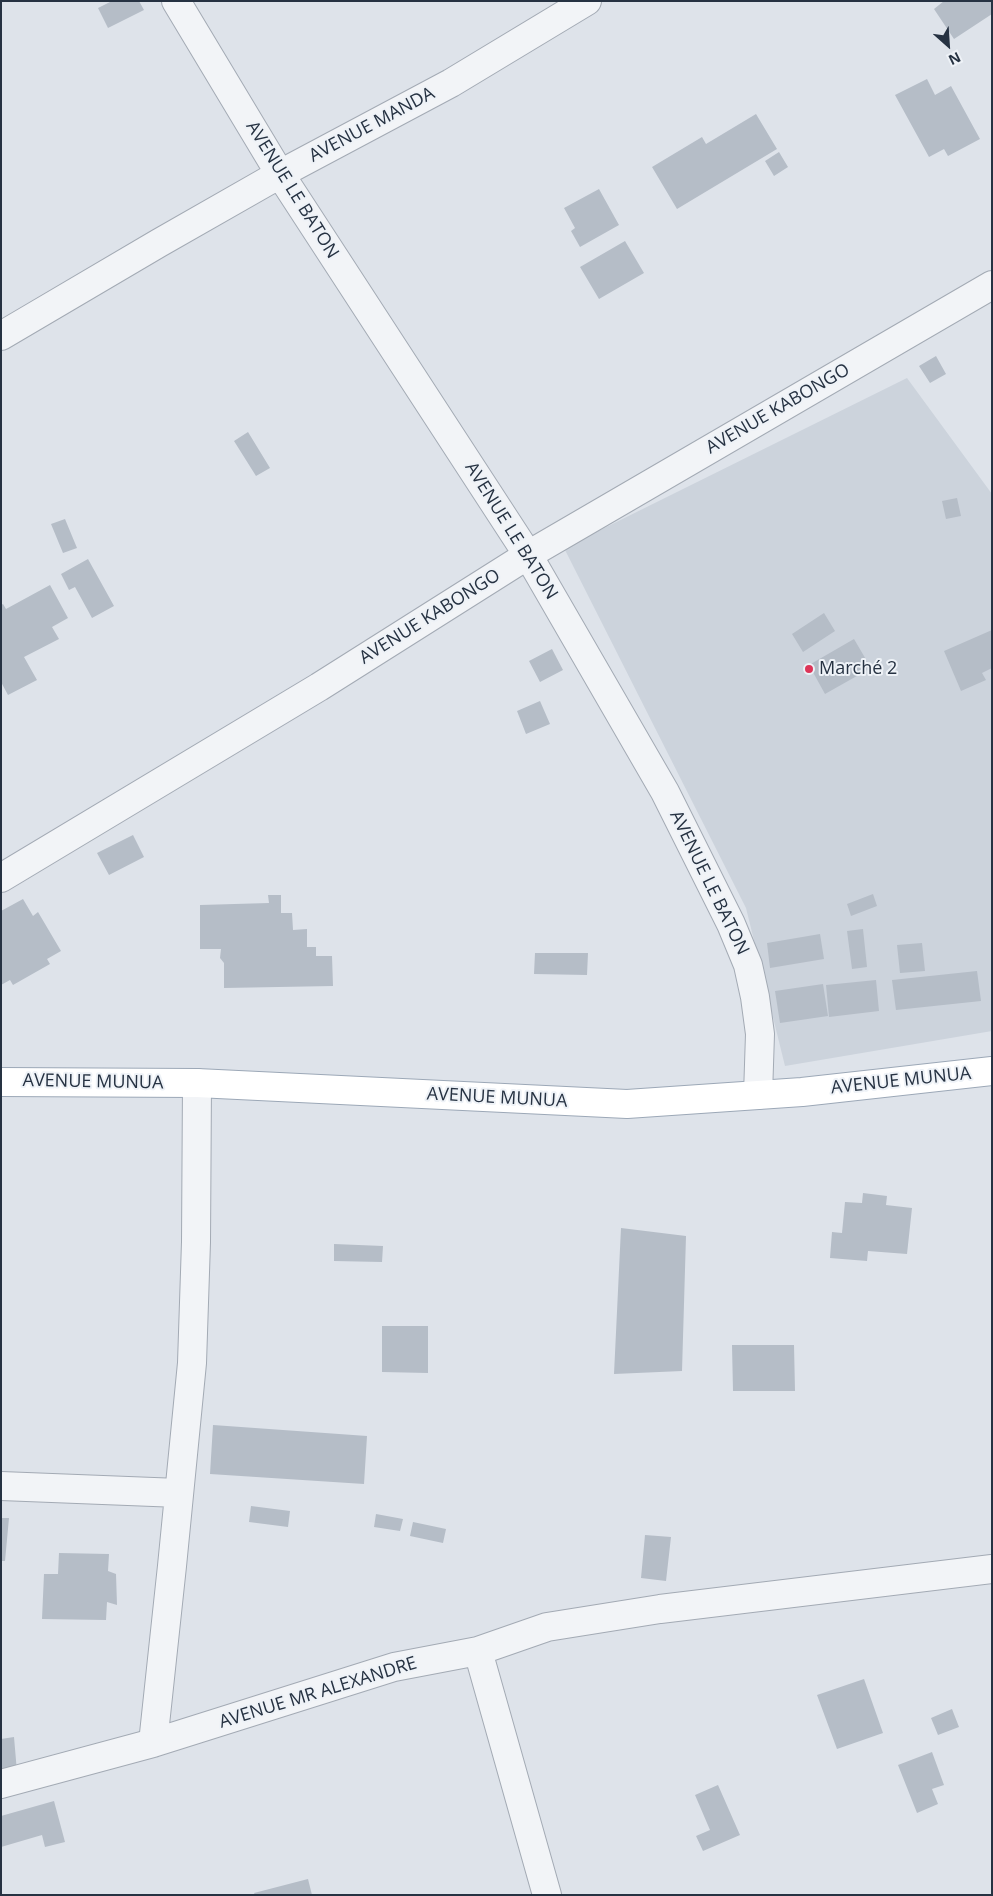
<!DOCTYPE html>
<html>
<head>
<meta charset="utf-8">
<style>
  body { margin:0 }
  #map { position:relative; width:993px; height:1896px; overflow:hidden; background:#dee3ea; font-family:"Open Sans",sans-serif }
  canvas { display:block }
  .frame { position:absolute; inset:0; border:2px solid #263242; pointer-events:none }
  .north { position:absolute; left:923px; top:20px; width:50px; height:50px; -webkit-text-stroke:4px #eef2f7; paint-order:stroke; rotate:154deg; font-size:14px; font-weight:700; line-height:20px; text-align:center; color:#263242 }
  .north::after { content:''; display:block; margin:auto; width:18px; height:22px; background:#263242; clip-path:polygon(50% 0,100% 100%,50% 72%,0 100%) }
</style>
</head>
<body>
<div id="map">
<canvas width="993" height="1896"></canvas>
<div class="frame"></div>
<div class="north">N</div>
</div>
<script>
const context = document.querySelector('canvas').getContext('2d');
context.lineJoin = 'round';
function paint(path, color) {
  context.fillStyle = color;
  context.fill(path, 'evenodd');
}
function shape(rows) {
  const path = new Path2D();
  for (const r of rows) {
    path.moveTo(r[0], r[1]);
    for (let i = 2; i < r.length; i += 2) path.lineTo(r[i], r[i + 1]);
  }
  return path;
}
function trace(path, color, width, dash) {
  context.strokeStyle = color;
  context.lineWidth = width;
  context.lineCap = dash ? 'butt' : 'round';
  context.setLineDash(dash || []);
  context.stroke(path);
}
function write(font, color, halo, rows, align = 'center') {
  context.font = font + ' "Open Sans",sans-serif';
  context.lineWidth = 4;
  context.setLineDash([]);
  context.textBaseline = 'middle';
  context.strokeStyle = halo;
  context.fillStyle = color;
  for (const [text, x, y, turn = 0] of rows) {
    context.save();
    context.translate(x, y);
    context.rotate((+turn || 0) * Math.PI / 180);
    context.textAlign = isNaN(turn) ? turn : align;
    if (halo) context.strokeText(text, 0, 0);
    context.fillText(text, 0, 0);
    context.restore();
  }
}
paint(shape([
  [907,378,992,494,992,1031,785,1066,746,908,564,548]
]), '#ccd3dc');
paint(shape([
  [112,1,139,1,144,10,108,28,98,8],
  [944,1,992,1,992,14,954,39,934,9],
  [927,79,935,95,951,86,980,139,948,156,944,149,929,157,895,95],
  [756,114,777,149,677,209,652,167,702,137,706,144],
  [779,152,788,167,774,176,765,161],
  [599,189,619,225,580,247,571,231,575,228,564,208],
  [625,241,644,273,599,299,580,267],
  [936,356,946,374,930,383,919,366],
  [248,432,270,468,256,476,234,441],
  [957,498,961,516,946,519,942,501],
  [65,519,77,548,63,553,51,524],
  [88,559,114,606,92,618,75,587,69,590,61,574],
  [50,585,68,618,52,627,59,639,24,657,37,680,8,695,1,682,1,605,3,604,6,609],
  [824,613,835,631,803,652,792,634],
  [992,630,992,668,982,673,986,680,961,691,944,651],
  [854,639,871,668,825,694,809,665],
  [552,649,563,670,540,682,529,661],
  [540,701,550,724,526,734,517,711],
  [133,835,144,857,109,875,97,853],
  [873,894,877,906,851,916,847,904],
  [268,895,281,895,281,913,292,913,293,930,307,929,307,947,316,947,316,956,332,956,333,986,224,988,224,963,220,958,221,949,200,949,200,905,269,903],
  [23,899,33,916,38,912,61,951,47,959,50,964,13,985,10,980,1,985,1,911],
  [863,929,867,967,852,969,847,931],
  [820,934,824,959,770,968,767,943],
  [922,943,925,971,900,973,897,945],
  [535,953,588,953,587,975,534,974],
  [977,971,981,1001,896,1010,892,980],
  [876,980,879,1011,829,1017,826,985],
  [823,984,828,1016,780,1023,775,991],
  [863,1193,887,1196,886,1205,912,1208,907,1254,868,1251,867,1261,830,1258,832,1232,842,1233,845,1202,862,1203],
  [621,1228,686,1236,682,1371,614,1374],
  [334,1244,383,1246,382,1262,334,1261],
  [382,1326,428,1326,428,1373,382,1372],
  [732,1345,794,1345,795,1391,733,1391],
  [213,1425,367,1436,364,1484,210,1474],
  [251,1506,290,1511,288,1527,249,1522],
  [376,1514,403,1519,400,1531,374,1527],
  [1,1518,9,1518,5,1561,1,1561],
  [413,1522,446,1529,443,1543,410,1536],
  [645,1535,671,1537,666,1581,641,1578],
  [59,1553,109,1554,108,1571,116,1574,117,1605,107,1602,106,1620,42,1619,44,1574,58,1574],
  [864,1679,883,1733,837,1749,817,1695],
  [952,1709,959,1727,938,1735,931,1718],
  [14,1737,17,1772,1,1773,1,1739],
  [932,1752,944,1785,932,1789,938,1804,917,1813,898,1765],
  [718,1785,740,1835,703,1851,696,1836,710,1830,695,1795],
  [54,1801,65,1842,45,1847,42,1835,1,1847,1,1816],
  [308,1879,312,1895,255,1895,254,1893]
]), '#b5bdc7');
const minor = shape([
  [176,1,280,174,528,555,665,792,731,924,748,965,755,997,760,1034,758,1095],
  [1,336,159,243,280,174,451,83,587,1],
  [1,878,319,687,528,555,992,285],
  [1,1486,179,1493],
  [478,1651,547,1895],
  [153,1743,172,1566,192,1363,196,1242,197,1083],
  [1,1784,153,1743,394,1667,478,1651,547,1627,660,1609,992,1569]
]);
const major = shape([
  [1,1082,197,1083,627,1104,802,1092,992,1071]
]);
trace(minor, '#a3aab4', 30);
trace(major, '#9ca8b7', 30);
trace(minor, '#f2f4f7', 28);
trace(major, '#fff', 28);
for (const [x, y, r, color] of [
  [809,669,5,"#dd3558"]
]) {
  const dot = new Path2D();
  dot.arc(x, y, r, 0, 2 * Math.PI);
  context.fillStyle = color;
  context.fill(dot);
  trace(dot, '#eef2f7', 2);
}
write('18px', '#263242', '#eef2f7', [
  ["AVENUE MANDA",372,125,-28],
  ["AVENUE LE BATON",292,190,58],
  ["AVENUE KABONGO",778,409,-30],
  ["AVENUE LE BATON",511,531,58],
  ["AVENUE KABONGO",430,617,-32],
  ["AVENUE LE BATON",709,883,64],
  ["AVENUE MUNUA",901,1081,-6],
  ["AVENUE MUNUA",93,1082,1],
  ["AVENUE MUNUA",497,1098,3],
  ["AVENUE MR ALEXANDRE",318,1693,-17]
]);
write('18px', '#263242', '#eef2f7', [
  ["Marché 2",819,669]
], 'left');
</script>
</body>
</html>
